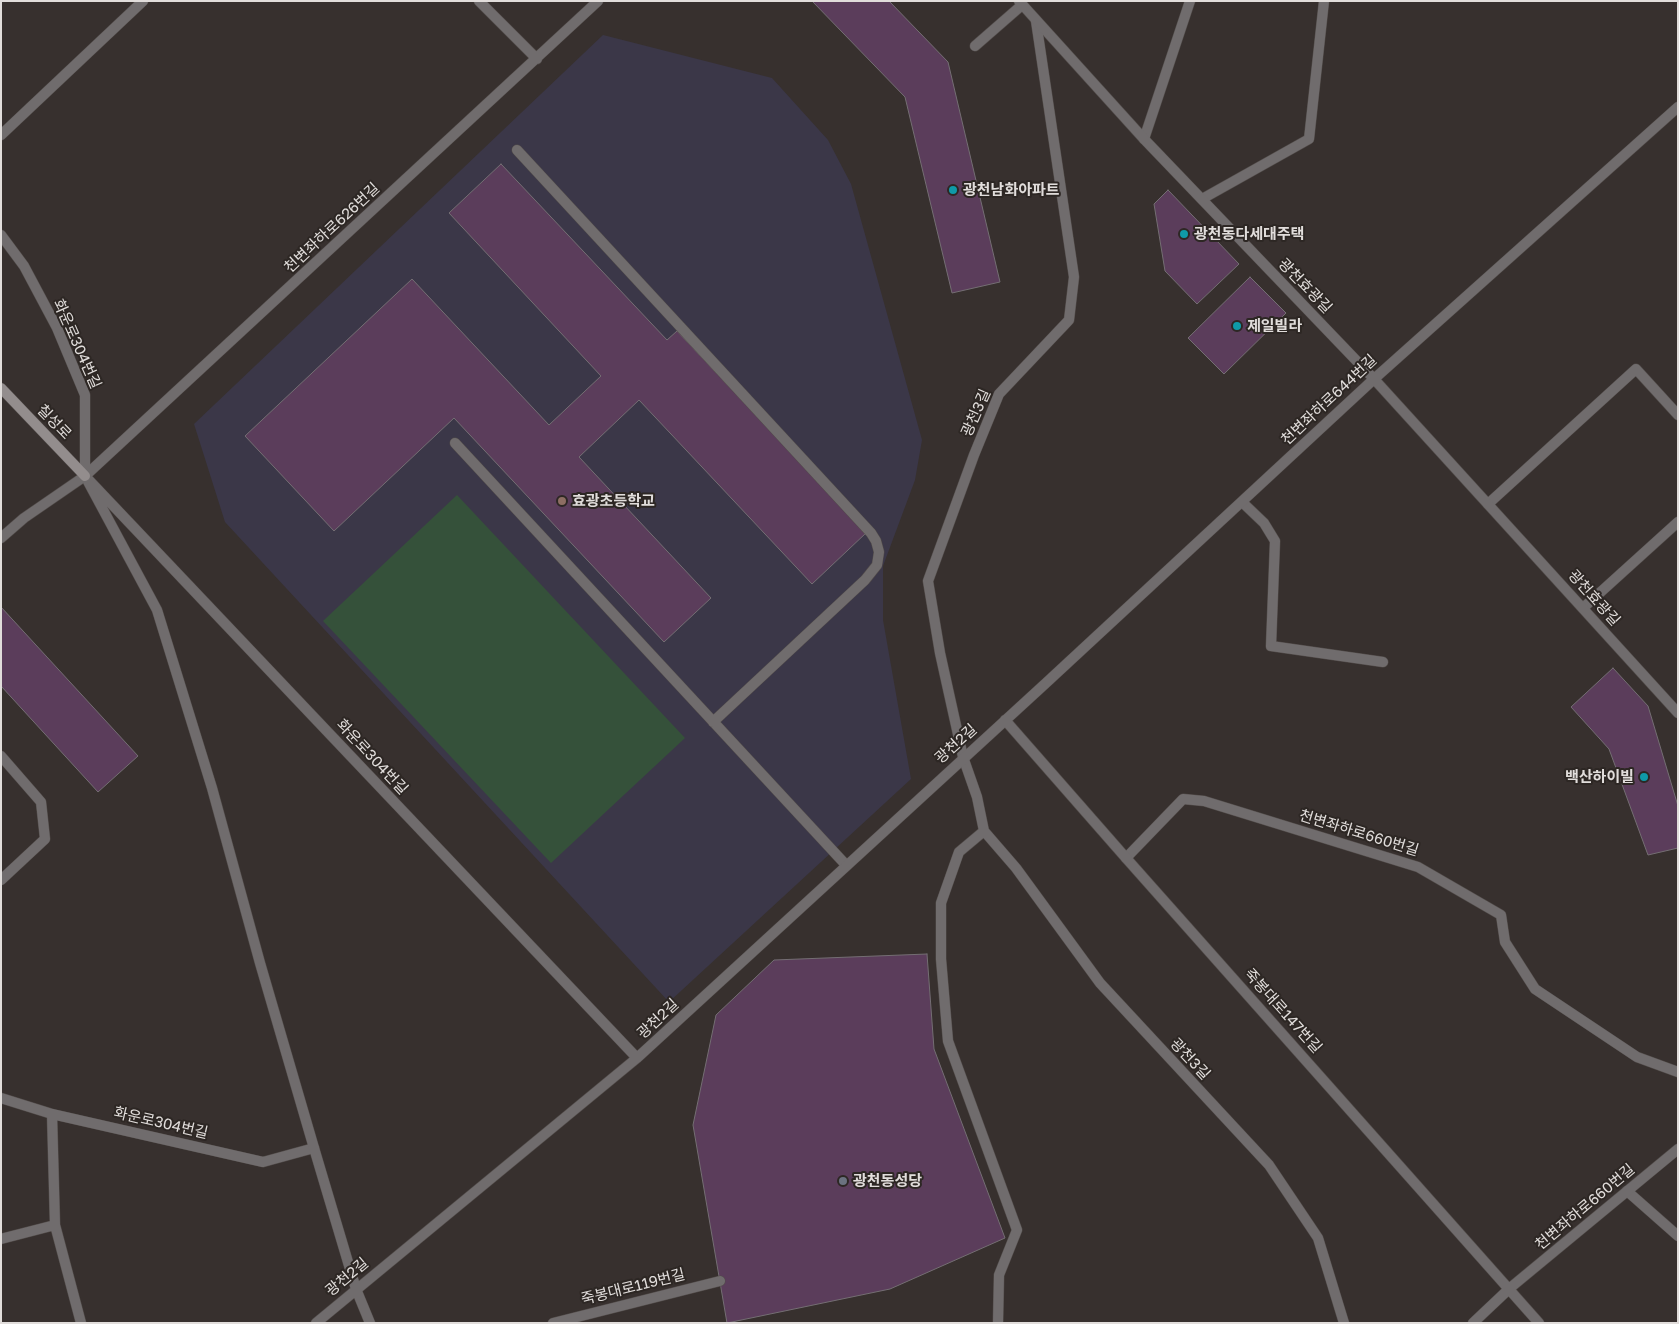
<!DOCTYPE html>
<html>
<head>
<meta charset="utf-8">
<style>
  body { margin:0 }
  #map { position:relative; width:1679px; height:1324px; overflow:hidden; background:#37302e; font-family:"Golos Text",sans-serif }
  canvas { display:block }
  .frame { position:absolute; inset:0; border:2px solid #e1dddb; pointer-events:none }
</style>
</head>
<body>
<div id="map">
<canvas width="1679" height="1324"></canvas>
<div class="frame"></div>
</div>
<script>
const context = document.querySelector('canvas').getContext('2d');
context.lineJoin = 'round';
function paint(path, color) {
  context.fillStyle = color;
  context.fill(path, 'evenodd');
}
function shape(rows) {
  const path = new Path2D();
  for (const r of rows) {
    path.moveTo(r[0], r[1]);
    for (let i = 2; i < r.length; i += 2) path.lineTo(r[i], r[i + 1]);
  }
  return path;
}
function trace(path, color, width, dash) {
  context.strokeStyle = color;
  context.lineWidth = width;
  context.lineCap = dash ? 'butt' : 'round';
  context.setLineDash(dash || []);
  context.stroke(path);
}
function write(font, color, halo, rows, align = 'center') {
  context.font = font + ' "Golos Text","Noto Sans KR",sans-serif';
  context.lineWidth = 4;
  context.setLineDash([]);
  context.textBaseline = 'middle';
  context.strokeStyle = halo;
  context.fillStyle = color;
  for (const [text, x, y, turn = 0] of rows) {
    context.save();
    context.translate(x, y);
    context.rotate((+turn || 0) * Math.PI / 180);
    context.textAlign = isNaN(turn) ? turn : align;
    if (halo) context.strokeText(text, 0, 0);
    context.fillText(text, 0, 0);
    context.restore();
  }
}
paint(shape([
  [603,35,772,78,828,140,851,184,922,440,915,480,883,566,883,620,911,779,669,1002,225,522,194,424]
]), '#3b3748');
paint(shape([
  [457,495,685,738,551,863,323,621]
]), '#35513a');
const building = shape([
  [812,1,889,1,948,62,1000,282,952,293,905,97,812,1],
  [501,164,667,340,677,331,866,533,812,584,639,400,579,457,711,598,664,642,454,418,334,531,245,436,412,279,549,425,601,376,449,213,501,164],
  [1168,190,1239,264,1197,304,1165,271,1154,204,1168,190],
  [1250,277,1286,313,1224,374,1188,338,1250,277],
  [1,607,138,756,98,792,1,686,1,607],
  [1613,668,1648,706,1678,806,1678,848,1648,855,1609,749,1571,707,1613,668],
  [927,954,934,1049,1005,1238,890,1289,727,1323,693,1125,716,1015,774,960,927,954]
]);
paint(building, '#5b3d5b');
trace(building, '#746e73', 1);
const lane = shape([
  [975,46,1022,5],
  [1,135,143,1],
  [1144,139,1190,1],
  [517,150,871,533,876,541,879,552,877,565,865,580,713,722],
  [1202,199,1309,139,1324,1],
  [455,443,846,865],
  [1242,502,1264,523,1275,541,1271,646,1383,662],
  [1488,504,1636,369,1678,415],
  [1,538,24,518,85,476],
  [1583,608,1678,522],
  [1,756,41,802,45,839,1,880],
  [984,831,1016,868,1100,983,1269,1165,1318,1238,1344,1323],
  [1126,858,1183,799,1204,801,1418,867,1501,915,1505,942,1535,989,1637,1057,1678,1072],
  [1,1098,52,1114,263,1162,314,1148],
  [52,1114,55,1225,81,1323],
  [1627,1191,1678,1236],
  [1,1239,55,1225],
  [553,1323,720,1281],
  [998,1323,999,1275,1017,1230,948,1041,941,959,941,903,959,852,984,831,977,797,963,757,940,653,928,581,974,455,999,394,1069,320,1074,277,1036,21]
]);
const street = shape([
  [479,1,537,59],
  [598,1,85,476,637,1058],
  [1019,1,1144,139,1374,379,1678,713],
  [1,235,24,266,57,328,85,395,85,476,157,610,212,788,260,963,314,1148,356,1289,370,1323],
  [1005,720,1126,858,1539,1323],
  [316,1323,637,1058,1046,683,1374,379,1678,107],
  [1473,1323,1510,1288,1678,1149]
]);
const secondary = shape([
  [1,388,85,476]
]);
trace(lane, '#524c4a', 11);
trace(street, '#524c4a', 11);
trace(secondary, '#524c4a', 11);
trace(lane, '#706c6d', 10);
trace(street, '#706c6d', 10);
trace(secondary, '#938d8d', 10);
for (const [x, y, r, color] of [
  [953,190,5,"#0f9aa8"],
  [1184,234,5,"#0f9aa8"],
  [1237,326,5,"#0f9aa8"],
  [562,501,5,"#8d6e63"],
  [1644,777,5,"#0f9aa8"],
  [843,1181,5,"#6b7280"]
]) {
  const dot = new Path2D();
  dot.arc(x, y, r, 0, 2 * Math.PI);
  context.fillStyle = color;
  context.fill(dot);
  trace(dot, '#2d2724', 2);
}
write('bold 15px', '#e1dddb', '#2d2724', [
  ["광천남화아파트",963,190],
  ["광천동다세대주택",1194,234],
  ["제일빌라",1247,326],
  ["효광초등학교",572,501],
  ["백산하이빌",1634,777,"right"],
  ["광천동성당",853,1181]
], 'left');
write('15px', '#e1dddb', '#2d2724', [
  ["천변좌하로626번길",332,228,-43],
  ["광천효광길",1305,286,46],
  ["화운로304번길",77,344,66],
  ["천변좌하로644번길",1329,400,-43],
  ["광천3길",976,413,-66],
  ["칠성로",54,422,46],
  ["광천효광길",1594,598,48],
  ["광천2길",956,744,-42],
  ["화운로304번길",372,757,47],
  ["천변좌하로660번길",1359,833,17],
  ["죽봉대로147번길",1283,1011,48],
  ["광천2길",658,1019,-43],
  ["광천3길",1190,1059,47],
  ["화운로304번길",161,1123,13],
  ["천변좌하로660번길",1585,1207,-40],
  ["광천2길",347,1277,-40],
  ["죽봉대로119번길",633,1287,-14]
]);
</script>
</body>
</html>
